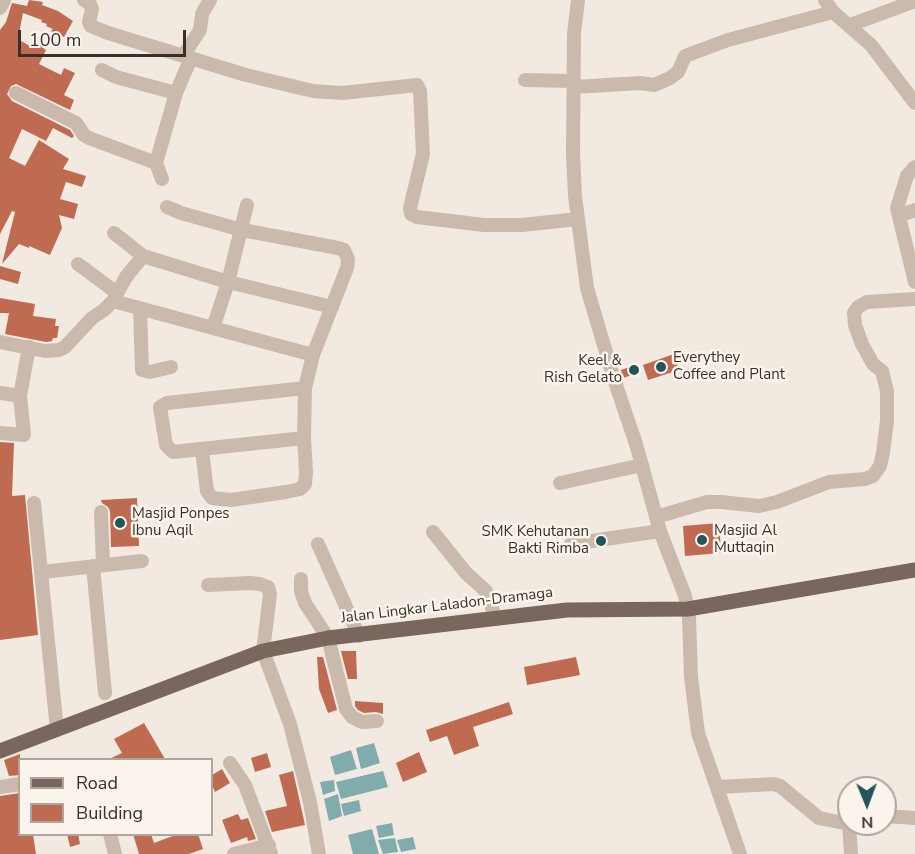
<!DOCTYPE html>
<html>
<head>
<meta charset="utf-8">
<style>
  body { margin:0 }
  #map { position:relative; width:915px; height:854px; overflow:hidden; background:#f2eae1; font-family:"Nunito Sans",sans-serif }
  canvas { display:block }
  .legend { position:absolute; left:18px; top:758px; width:195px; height:78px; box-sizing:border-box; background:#faf4ed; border:2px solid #ada59f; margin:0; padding:8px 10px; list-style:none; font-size:18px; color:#392f2b }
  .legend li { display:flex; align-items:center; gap:12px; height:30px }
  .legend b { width:30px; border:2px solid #ada59f }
  .north { position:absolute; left:837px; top:776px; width:60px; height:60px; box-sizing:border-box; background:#faf4ed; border:2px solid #ada59f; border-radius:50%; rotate:179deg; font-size:16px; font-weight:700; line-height:24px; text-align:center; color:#392f2b }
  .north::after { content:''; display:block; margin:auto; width:21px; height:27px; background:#235558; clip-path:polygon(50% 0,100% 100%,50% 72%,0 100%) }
  .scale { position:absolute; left:18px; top:30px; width:168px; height:27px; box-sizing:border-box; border:3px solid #392f2b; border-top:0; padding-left:8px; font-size:18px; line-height:21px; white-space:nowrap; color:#392f2b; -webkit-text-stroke:4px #faf4ed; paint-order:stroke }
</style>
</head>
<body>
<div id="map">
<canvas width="915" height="854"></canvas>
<ul class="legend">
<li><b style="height:8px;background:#79665d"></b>Road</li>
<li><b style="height:16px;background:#bf6b52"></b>Building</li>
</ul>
<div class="north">N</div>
<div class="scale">100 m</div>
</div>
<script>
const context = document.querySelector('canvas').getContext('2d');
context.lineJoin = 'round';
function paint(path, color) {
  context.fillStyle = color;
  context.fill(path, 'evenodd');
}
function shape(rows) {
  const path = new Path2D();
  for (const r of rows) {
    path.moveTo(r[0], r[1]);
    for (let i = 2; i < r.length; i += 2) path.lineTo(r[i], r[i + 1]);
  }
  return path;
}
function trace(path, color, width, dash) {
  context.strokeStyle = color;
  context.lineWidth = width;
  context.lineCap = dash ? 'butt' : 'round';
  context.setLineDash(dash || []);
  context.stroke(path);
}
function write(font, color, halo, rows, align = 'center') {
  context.font = font + ' "Nunito Sans",sans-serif';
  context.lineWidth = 5;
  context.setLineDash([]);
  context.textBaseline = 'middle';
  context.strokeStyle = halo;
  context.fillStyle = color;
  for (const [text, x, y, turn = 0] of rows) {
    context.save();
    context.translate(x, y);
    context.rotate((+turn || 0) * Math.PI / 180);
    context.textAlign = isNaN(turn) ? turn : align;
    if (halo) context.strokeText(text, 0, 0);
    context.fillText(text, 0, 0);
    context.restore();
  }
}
paint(shape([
  [374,743,380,763,361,769,356,748],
  [351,750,357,769,335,775,330,757],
  [383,771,388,787,341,799,336,782],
  [334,780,335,791,323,795,320,782],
  [338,794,342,816,329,821,324,799],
  [359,800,361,811,344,816,341,804],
  [392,823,394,835,379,838,376,826],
  [372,829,379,854,353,854,348,835],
  [413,837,416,849,401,852,397,840],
  [395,838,398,852,383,854,378,840]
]), '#81acae');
paint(shape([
  [29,0,43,2,42,5,58,11,73,21,64,37,51,31,53,29,46,26,47,24,41,22,42,20,23,13,18,39,33,48,36,43,46,50,39,64,61,75,64,68,75,73,64,95,74,100,70,110,16,84,11,86,7,94,12,101,70,130,74,136,72,138,53,128,46,141,22,129,9,158,25,166,39,140,69,159,63,169,86,176,82,187,66,182,60,199,78,204,74,219,59,215,62,228,50,255,29,246,29,248,19,244,2,264,15,212,12,211,0,234,0,30,6,22,12,3,27,6],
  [0,266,21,272,18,284,0,279],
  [0,298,35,304,33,316,56,319,55,326,59,326,57,338,53,338,52,341,46,342,5,334,9,313,0,313],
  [674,354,679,370,648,380,643,365],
  [635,365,638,373,623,378,621,370],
  [0,442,14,443,12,496,25,495,38,635,0,640],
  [137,498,139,546,111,547,110,511,108,507,102,503,101,500],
  [719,523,721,553,685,556,683,526],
  [341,651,356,651,357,679,348,679],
  [317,657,323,657,337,710,328,713,319,689],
  [576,657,580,675,527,685,524,667],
  [355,701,383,703,383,714,376,712,364,713,358,710,355,706],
  [509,702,513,714,473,727,479,746,454,755,447,736,430,742,426,730],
  [144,723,165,759,109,759,122,753,114,739],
  [419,752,427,772,403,782,396,763],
  [267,753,271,767,255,772,251,758],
  [20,754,20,775,9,776,4,760],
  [222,769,230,783,215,792,212,785,212,775],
  [293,771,305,825,272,832,265,811,287,806,279,775],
  [20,793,20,834,33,834,36,854,0,854,0,796],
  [238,814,241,820,248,818,256,839,248,841,247,837,231,843,222,820],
  [67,834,78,834,80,844,70,847],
  [133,834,151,834,154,843,178,834,198,834,203,849,189,854,139,854]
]), '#bf6b52');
trace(shape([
  [84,0,90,4,92,9,89,22,91,26,108,33,246,75,313,91,342,93,417,85,420,91,423,154,410,208,411,214,417,217,484,225,522,225,578,219],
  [578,0,574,34,573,154,575,196,587,288,614,379,636,444,660,531,685,596,689,617,691,677,698,733,740,854],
  [825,0,833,12,871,45,915,103],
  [0,8,4,0],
  [850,25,915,1],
  [183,56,200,30,202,14,210,0],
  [102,70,116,77,176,93],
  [525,80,573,81],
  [574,87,640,83,654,85,670,78,678,72,685,56,728,40,833,12],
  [16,93,76,123,84,135,89,138,156,163],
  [915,167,907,176,897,208,915,282],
  [162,179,156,163,176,93,191,58],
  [167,207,181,213,242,230,338,248,344,250,348,259,347,268,313,355,305,388,304,438,306,472,305,484,300,489,286,492,231,500,212,498,207,491,202,450],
  [899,216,915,210],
  [114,233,143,256,228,282,332,307],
  [78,264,117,293],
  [113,301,313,355],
  [140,309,142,370,150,372,171,367],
  [213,328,228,282,247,205],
  [0,342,45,351,59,350,65,347,92,318,104,310,113,301,126,277,143,256],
  [0,393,20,396],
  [0,433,24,435,20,396,29,347],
  [304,438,173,452,166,445,160,407,167,403,305,388],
  [560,483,642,465],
  [34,503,57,730],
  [101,512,103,565],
  [656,517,707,502,721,502,759,506,777,502,829,482,865,479,873,476,880,466,883,453,887,421,887,391,882,371,873,364,862,344,855,325,854,313,858,307,867,302,915,299],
  [433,532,466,573,486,591,496,619],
  [318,544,359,636],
  [571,544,660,531],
  [93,566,105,693],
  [42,572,142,561],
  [301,579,301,591,305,603,328,638,346,709,352,717,362,722,377,721],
  [208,585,250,583,260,584,268,587,270,594,263,651,290,724,310,802,319,854],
  [230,763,245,785,271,854],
  [0,787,20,784],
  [717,787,774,784,780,786,819,818,849,824],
  [885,816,915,818],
  [849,824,851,854],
  [110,834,115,854],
  [234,854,269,845]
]), '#cabaad', 14);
trace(shape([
  [0,751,263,651,328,638,567,610,688,609,915,570]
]), '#79665d', 15);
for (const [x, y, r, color] of [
  [661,367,6,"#235558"],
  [634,370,6,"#235558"],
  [120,523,6,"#235558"],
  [702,540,6,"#235558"],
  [601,541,6,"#235558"]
]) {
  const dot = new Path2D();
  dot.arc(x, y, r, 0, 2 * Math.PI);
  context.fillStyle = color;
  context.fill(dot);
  trace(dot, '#faf4ed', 2);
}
write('15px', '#392f2b', '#faf4ed', [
  ["Everythey",673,358],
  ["Coffee and Plant",673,375],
  ["Keel &",622,361,"right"],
  ["Rish Gelato",622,378,"right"],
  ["Masjid Ponpes",132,514],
  ["Ibnu Aqil",132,531],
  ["Masjid Al",714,531],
  ["Muttaqin",714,548],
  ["SMK Kehutanan",589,532,"right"],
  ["Bakti Rimba",589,549,"right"]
], 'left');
write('15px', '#392f2b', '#faf4ed', [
  ["Jalan Lingkar Laladon-Dramaga",447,606,-7]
]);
</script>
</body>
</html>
